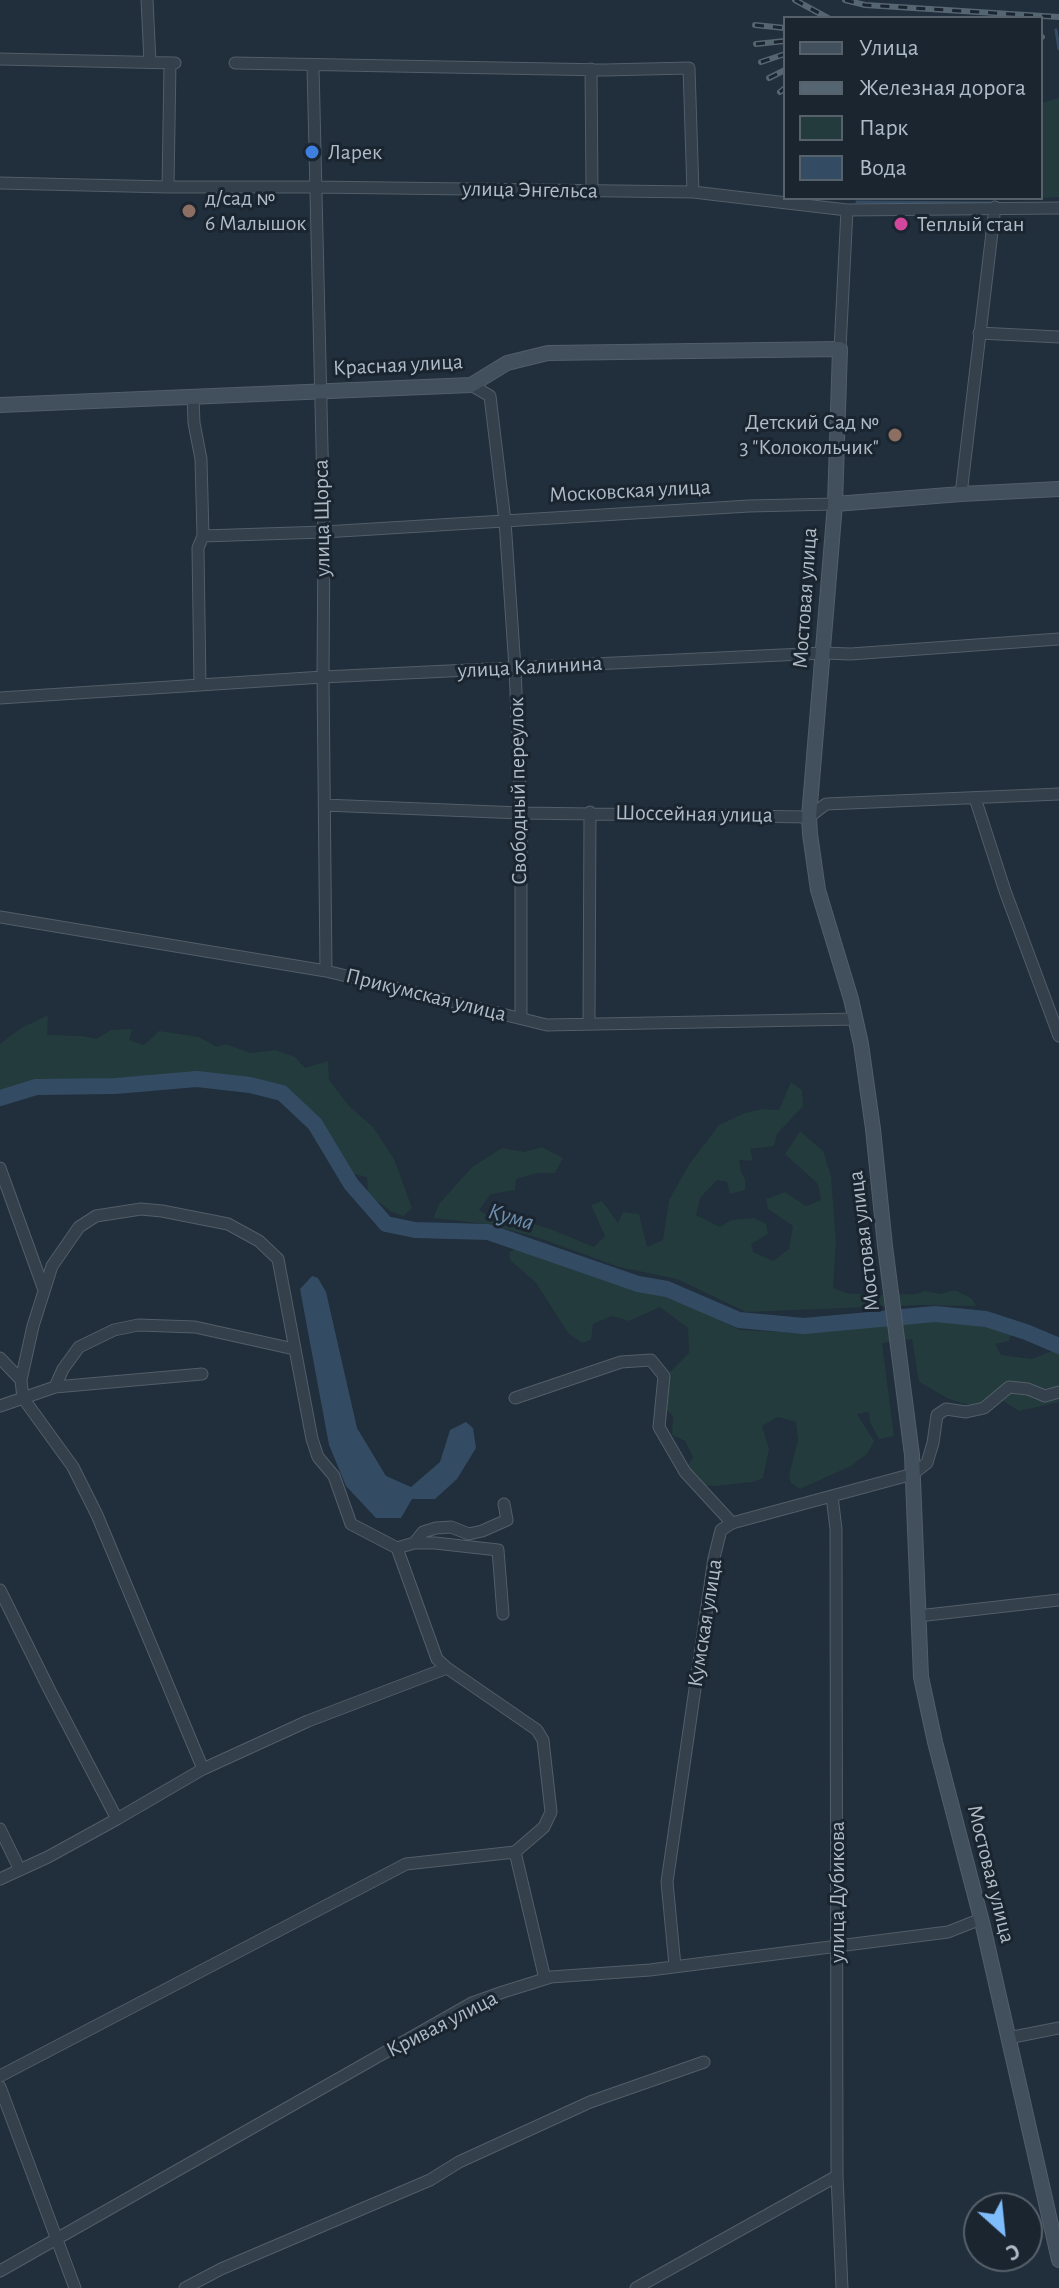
<!DOCTYPE html>
<html>
<head>
<meta charset="utf-8">
<style>
  body { margin:0 }
  #map { position:relative; width:1059px; height:2288px; overflow:hidden; background:#212e3b; font-family:"Alegreya Sans",sans-serif }
  canvas { display:block }
  .legend { position:absolute; left:783px; top:16px; width:260px; height:184px; box-sizing:border-box; background:#1a2530; border:2px solid #56616c; margin:0; padding:10px 14px; list-style:none; font-size:24px; color:#afbbc7 }
  .legend li { display:flex; align-items:center; gap:16px; height:40px }
  .legend b { width:40px; border:2px solid #56616c }
  .north { position:absolute; left:963px; top:2192px; width:80px; height:80px; box-sizing:border-box; background:#1a2530; border:2px solid #56616c; border-radius:50%; rotate:153deg; font-size:22px; font-weight:700; line-height:32px; text-align:center; color:#afbbc7 }
  .north::after { content:''; display:block; margin:auto; width:28px; height:36px; background:#7fbcfc; clip-path:polygon(50% 0,100% 100%,50% 72%,0 100%) }
</style>
</head>
<body>
<div id="map">
<canvas width="1059" height="2288"></canvas>
<ul class="legend">
<li><b style="height:10px;background:#42505e"></b>Улица</li>
<li><b style="height:10px;background:#566572"></b>Железная дорога</li>
<li><b style="height:22px;background:#233b3c"></b>Парк</li>
<li><b style="height:22px;background:#334c63"></b>Вода</li>
</ul>
<div class="north">С</div>
</div>
<script>
const context = document.querySelector('canvas').getContext('2d');
context.lineJoin = 'round';
function paint(path, color) {
  context.fillStyle = color;
  context.fill(path, 'evenodd');
}
function shape(rows) {
  const path = new Path2D();
  for (const r of rows) {
    path.moveTo(r[0], r[1]);
    for (let i = 2; i < r.length; i += 2) path.lineTo(r[i], r[i + 1]);
  }
  return path;
}
function trace(path, color, width, dash) {
  context.strokeStyle = color;
  context.lineWidth = width;
  context.lineCap = dash ? 'butt' : 'round';
  context.setLineDash(dash || []);
  context.stroke(path);
}
function write(font, color, halo, rows, align = 'center') {
  context.font = font + ' "Alegreya Sans",sans-serif';
  context.lineWidth = 6;
  context.setLineDash([]);
  context.textBaseline = 'middle';
  context.strokeStyle = halo;
  context.fillStyle = color;
  for (const [text, x, y, turn = 0] of rows) {
    context.save();
    context.translate(x, y);
    context.rotate((+turn || 0) * Math.PI / 180);
    context.textAlign = isNaN(turn) ? turn : align;
    if (halo) context.strokeText(text, 0, 0);
    context.fillText(text, 0, 0);
    context.restore();
  }
}
paint(shape([
  [1059,98,1059,197,1041,198,1041,103],
  [48,1015,47,1035,83,1036,96,1039,111,1030,132,1029,129,1040,144,1045,159,1031,199,1037,217,1047,226,1044,250,1053,276,1050,295,1057,305,1068,328,1061,329,1080,350,1107,373,1127,394,1159,412,1208,403,1216,390,1211,368,1194,367,1177,354,1174,344,1160,320,1119,286,1087,249,1078,196,1073,33,1083,0,1093,0,1044,21,1028],
  [791,1082,802,1090,803,1106,777,1134,774,1146,750,1149,753,1161,739,1160,741,1172,745,1179,745,1190,730,1194,727,1182,717,1180,700,1198,696,1215,720,1227,731,1220,754,1218,766,1224,768,1234,751,1244,753,1252,773,1261,789,1249,793,1226,768,1209,766,1199,785,1192,806,1206,821,1200,818,1184,785,1154,800,1131,823,1151,831,1176,836,1242,833,1288,846,1293,872,1295,916,1294,925,1291,941,1294,955,1290,972,1299,976,1306,920,1305,746,1312,677,1279,619,1267,539,1238,487,1224,433,1218,439,1204,472,1167,502,1148,524,1152,542,1147,563,1158,555,1173,537,1173,516,1179,515,1190,491,1194,479,1210,487,1215,505,1215,550,1229,594,1247,605,1236,591,1205,602,1201,618,1223,623,1212,639,1214,647,1247,663,1240,669,1200,690,1163,719,1125,745,1113,762,1109,779,1110],
  [516,1249,632,1288,664,1294,740,1330,805,1333,865,1325,921,1321,1003,1327,1011,1333,1009,1341,995,1344,1001,1355,1032,1359,1052,1351,1059,1354,1059,1402,1019,1411,992,1394,985,1402,971,1406,949,1399,919,1382,912,1339,882,1343,894,1436,879,1439,870,1422,869,1412,857,1414,874,1441,867,1454,851,1466,800,1489,791,1483,789,1475,798,1440,796,1422,778,1417,762,1426,769,1449,763,1478,753,1482,716,1486,703,1485,687,1467,693,1457,685,1441,672,1435,673,1416,666,1409,668,1374,689,1353,688,1328,660,1307,629,1321,612,1316,593,1324,591,1340,582,1343,568,1333,536,1283,510,1260,509,1252]
]), '#233b3c');
paint(shape([
  [312,1276,318,1278,326,1292,357,1428,386,1476,411,1487,440,1462,450,1430,466,1422,473,1428,476,1448,457,1479,435,1499,412,1499,401,1518,376,1518,346,1486,329,1445,300,1289]
]), '#334c63');
trace(shape([
  [1056,30,1059,49],
  [857,202,993,203]
]), '#334c63', 3);
trace(shape([
  [0,1098,36,1087,115,1086,197,1079,250,1085,282,1093,315,1124,351,1184,386,1224,415,1230,488,1232,638,1284,667,1289,739,1320,804,1326,935,1314,986,1319,1026,1332,1059,1346]
]), '#334c63', 16);
const street = shape([
  [147,0,150,62],
  [0,59,175,63],
  [235,63,605,70,689,68,693,192],
  [313,66,324,532,323,677,326,971],
  [591,69,592,191],
  [0,183,168,187,316,187,693,192,847,210,1059,208],
  [168,187,170,63],
  [979,333,1059,337],
  [840,349,847,210],
  [471,385,490,396,505,521,515,668,521,813,521,1018],
  [193,397,194,423,201,459,203,536,198,548,200,685],
  [961,494,995,207],
  [203,536,324,532,749,506,835,504],
  [0,698,323,677,823,653,851,654,1059,639],
  [975,798,1005,891,1059,1036],
  [324,805,521,813,809,817,826,804,1059,794],
  [0,917,326,971,547,1025,856,1019],
  [589,1024,590,812],
  [0,1168,44,1290],
  [0,1358,21,1380],
  [55,1387,63,1369,79,1347,114,1330,138,1325,195,1327,294,1349],
  [515,1398,621,1362,651,1360,664,1376,659,1427,685,1472,732,1523,721,1530,714,1558,667,1882,675,1966],
  [0,1406,55,1387,202,1374],
  [832,1496,836,1529,837,2176,842,2288],
  [732,1523,913,1474,927,1463,933,1443,937,1415,946,1409,966,1412,984,1408,1009,1387,1028,1389,1045,1396,1059,1392],
  [414,1543,423,1532,436,1528,451,1527,469,1534,482,1531,507,1520,504,1504],
  [397,1548,437,1659,447,1668,537,1730,543,1740,551,1812,544,1827,515,1852,545,1979],
  [0,1590,49,1689,117,1819],
  [918,1616,1059,1600],
  [203,1769,97,1515,73,1467,23,1398,21,1380,33,1326,52,1266,79,1227,96,1216,141,1209,162,1211,228,1224,259,1241,278,1259,312,1439,318,1457,334,1476,351,1524,397,1548,414,1543,435,1543,498,1550,503,1614],
  [0,1829,20,1870],
  [0,1879,48,1857,117,1819,203,1769,308,1721,447,1668],
  [1008,2038,1059,2028],
  [0,2076,406,1864,515,1852],
  [0,2087,75,2288],
  [0,2271,472,2003,503,1992,551,1977,650,1970,948,1932,981,1919],
  [185,2288,221,2269,430,2180,459,2162,590,2102,704,2062],
  [636,2288,837,2176]
]);
const secondary = shape([
  [0,405,471,385,507,363,548,353,840,349,835,504,809,817,810,834,818,890,851,999,861,1044,873,1129,885,1246,912,1455,921,1677,935,1742,983,1926,1059,2260],
  [835,504,961,494,1059,489]
]);
trace(street, '#525e69', 13);
trace(secondary, '#525e69', 16);
trace(street, '#34404b', 11);
trace(secondary, '#42505e', 14);
const rail = shape([
  [795,0,828,18],
  [845,0,865,5,1059,17],
  [755,25,785,28],
  [1041,36,1042,37],
  [756,44,785,41],
  [761,62,785,54],
  [769,78,785,70],
  [780,92,785,88]
]);
trace(rail, '#566572', 6);
trace(rail, '#1a2530', 3, [9]);
for (const [x, y, r, color] of [
  [312,152,8,"#3f7fe0"],
  [189,211,8,"#8d6e63"],
  [901,224,8,"#d1479c"],
  [895,435,8,"#8d6e63"]
]) {
  const dot = new Path2D();
  dot.arc(x, y, r, 0, 2 * Math.PI);
  context.fillStyle = color;
  context.fill(dot);
  trace(dot, '#1a2530', 3);
}
write('22px', '#afbbc7', '#1a2530', [
  ["Ларек",328,152],
  ["д/сад №",205,198],
  ["6 Малышок",205,223],
  ["Теплый стан",917,224],
  ["Детский Сад №",879,422,"right"],
  ["3 \"Колокольчик\"",879,447,"right"]
], 'left');
write('22px', '#afbbc7', '#1a2530', [
  ["улица Энгельса",530,190,1],
  ["Красная улица",398,365,-3],
  ["Московская улица",630,491,-3],
  ["улица Щорса",322,518,-91],
  ["Мостовая улица",805,598,-86],
  ["улица Калинина",530,667,-3],
  ["Свободный переулок",518,791,-91],
  ["Шоссейная улица",694,814,1],
  ["Прикумская улица",426,995,14],
  ["Мостовая улица",864,1241,-97],
  ["Кумская улица",705,1623,-81],
  ["Мостовая улица",991,1874,76],
  ["улица Дубикова",837,1892,-90],
  ["Кривая улица",442,2024,-27]
]);
write('italic 24px', '#6e8fac', '#1a2530', [
  ["Кума",511,1217,16]
]);
</script>
</body>
</html>
